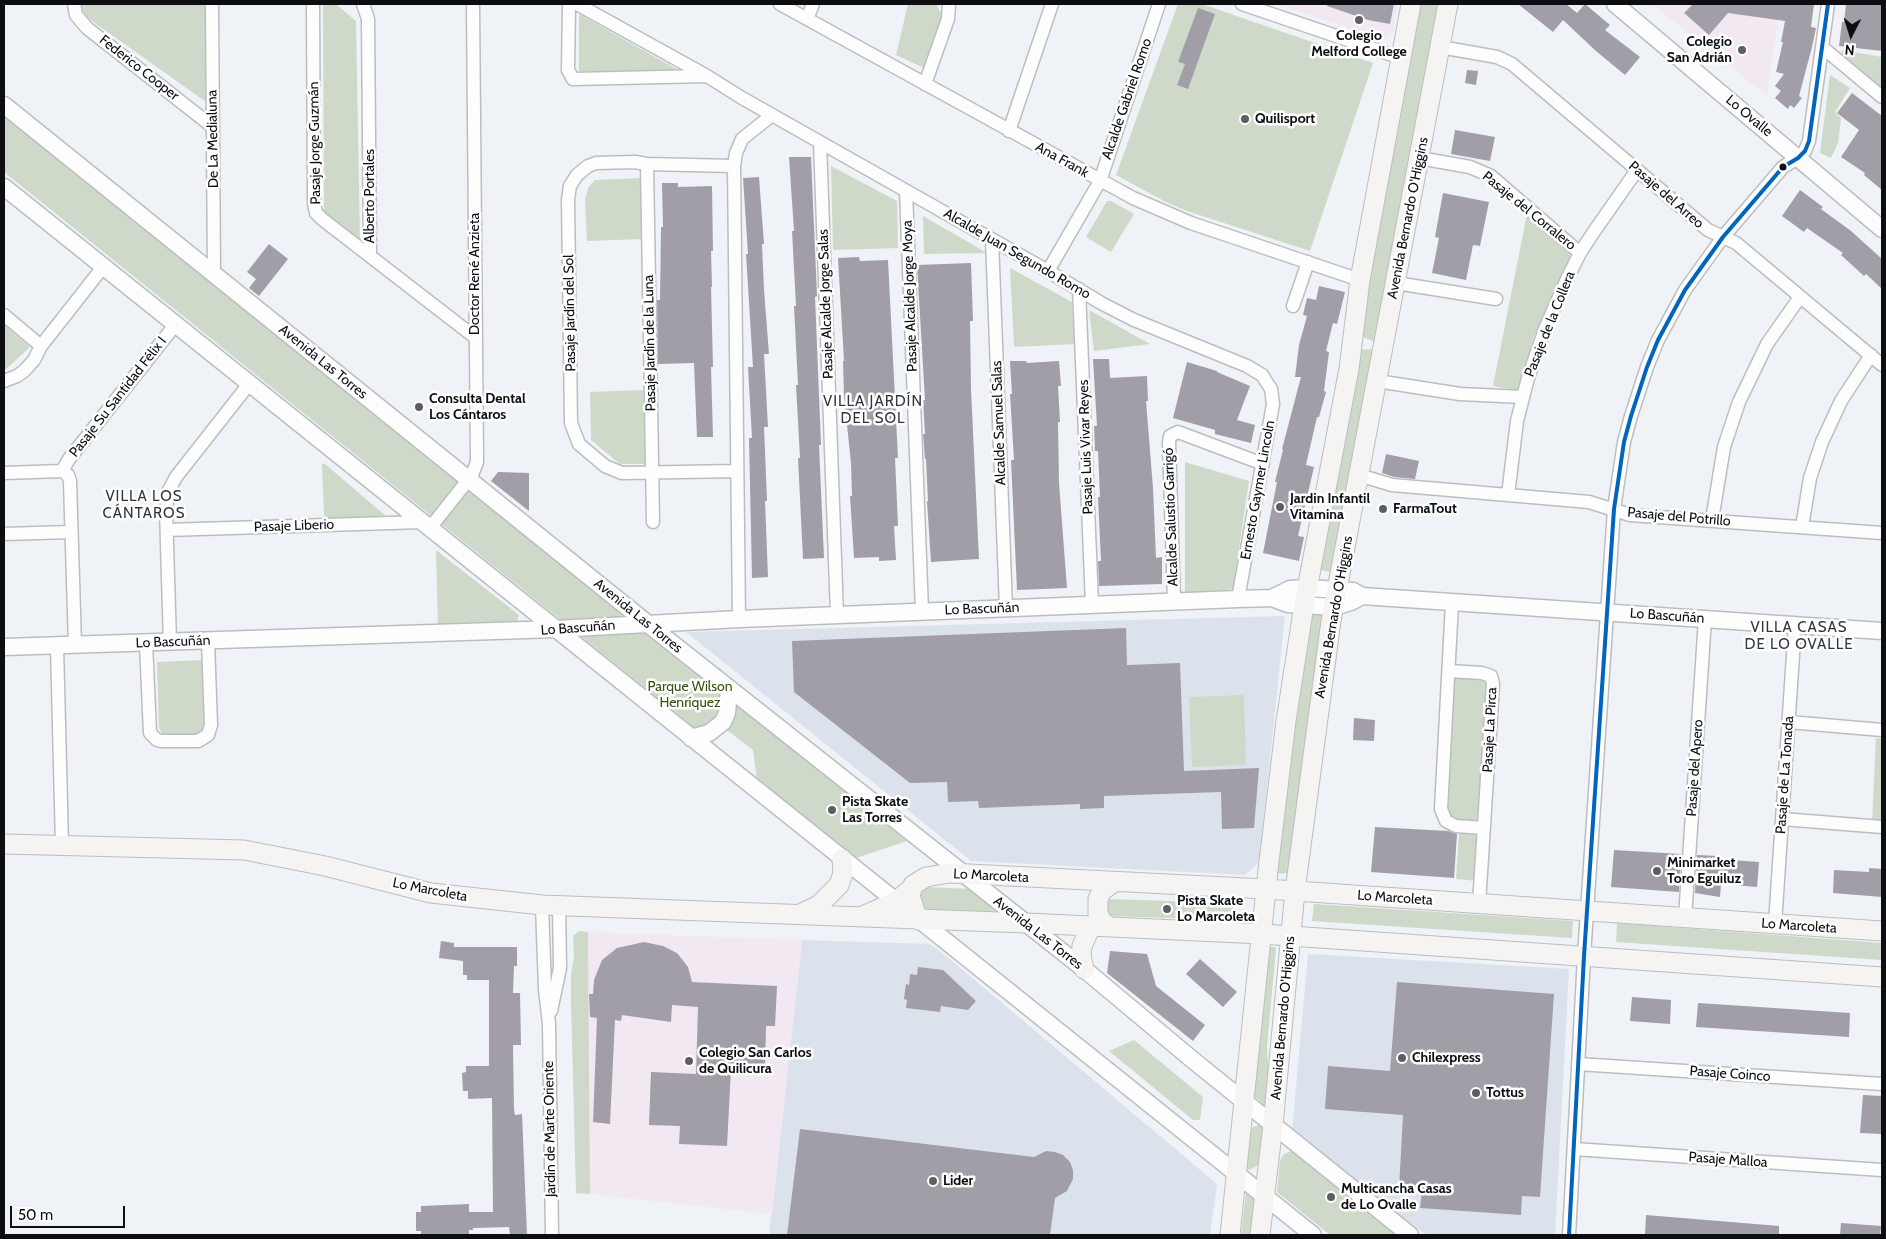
<!DOCTYPE html>
<html>
<head>
<meta charset="utf-8">
<style>
  body { margin:0 }
  #map { position:relative; width:1886px; height:1239px; overflow:hidden; background:#eff2f6; font-family:Cabin,sans-serif }
  canvas { display:block }
  .frame { position:absolute; inset:0; border:5px solid #0d0e11; pointer-events:none }
  .north { position:absolute; left:1826px; top:10px; width:50px; height:50px; -webkit-text-stroke:4px #fff; paint-order:stroke; rotate:185deg; font-size:14px; font-weight:700; line-height:20px; text-align:center; color:#0d0e11 }
  .north::after { content:''; display:block; margin:auto; width:18px; height:22px; background:#0d0e11; clip-path:polygon(50% 0,100% 100%,50% 72%,0 100%) }
  .scale { position:absolute; left:10px; top:1206px; width:115px; height:22px; box-sizing:border-box; border:2px solid #0d0e11; border-top:0; padding-left:6px; font-size:15px; line-height:18px; white-space:nowrap; color:#0d0e11; -webkit-text-stroke:4px #fff; paint-order:stroke }
</style>
</head>
<body>
<div id="map">
<canvas width="1886" height="1239"></canvas>
<div class="frame"></div>
<div class="north">N</div>
<div class="scale">50 m</div>
</div>
<script>
const context = document.querySelector('canvas').getContext('2d');
context.lineJoin = 'round';
function paint(path, color) {
  context.fillStyle = color;
  context.fill(path, 'evenodd');
}
function shape(rows) {
  const path = new Path2D();
  for (const r of rows) {
    path.moveTo(r[0], r[1]);
    for (let i = 2; i < r.length; i += 2) path.lineTo(r[i], r[i + 1]);
  }
  return path;
}
function trace(path, color, width, dash) {
  context.strokeStyle = color;
  context.lineWidth = width;
  context.lineCap = dash ? 'butt' : 'round';
  context.setLineDash(dash || []);
  context.stroke(path);
}
function write(font, color, halo, rows, align = 'center') {
  context.font = font + ' Cabin,sans-serif';
  context.lineWidth = 5;
  context.setLineDash([]);
  context.textBaseline = 'middle';
  context.strokeStyle = halo;
  context.fillStyle = color;
  for (const [text, x, y, turn = 0] of rows) {
    context.save();
    context.translate(x, y);
    context.rotate((+turn || 0) * Math.PI / 180);
    context.textAlign = isNaN(turn) ? turn : align;
    if (halo) context.strokeText(text, 0, 0);
    context.fillText(text, 0, 0);
    context.restore();
  }
}
paint(shape([
  [1285,616,1259,862,1245,875,971,861,686,632],
  [802,940,930,944,951,960,1217,1184,1210,1235,769,1235],
  [1308,954,1569,969,1555,1235,1426,1235,1292,1131]
]), '#dce2ec');
paint(shape([
  [1278,4,1398,4,1392,35,1384,40],
  [1652,4,1780,4,1767,96],
  [588,932,802,940,772,1214,590,1194]
]), '#f2e8f2');
paint(shape([
  [81,4,205,4,206,102,85,16],
  [323,4,336,4,356,21,360,241,324,212],
  [908,4,936,4,943,16,924,68,896,55],
  [1178,4,1202,4,1373,63,1310,251,1187,211,1166,202,1116,175],
  [1418,4,1438,4,1376,342,1362,337,1366,289],
  [579,14,680,71,579,71],
  [1842,50,1882,57,1882,89,1842,57],
  [1830,75,1850,88,1835,112,1841,118,1838,143,1831,158,1820,153],
  [4,116,725,694,724,715,700,732,4,172],
  [831,166,897,201,898,248,833,250],
  [641,178,643,239,587,241,585,199,588,188,595,180],
  [1107,201,1111,201,1134,214,1111,252,1086,237],
  [1527,214,1575,255,1533,338,1520,391,1493,386],
  [923,216,987,253,924,254],
  [1010,268,1072,302,1074,344,1014,347],
  [1089,310,1150,344,1094,351],
  [4,325,30,347,4,371],
  [1374,349,1330,572,1318,569,1358,350],
  [643,390,646,464,620,464,591,440,590,392],
  [1185,462,1249,481,1233,589,1185,594],
  [322,464,325,464,387,517,327,519,324,515],
  [436,550,519,615,517,621,512,624,438,629],
  [1323,610,1290,873,1275,874,1308,613],
  [203,660,206,726,197,736,163,736,159,728,157,662],
  [1455,676,1491,679,1478,881,1456,879,1459,832,1445,830],
  [1244,695,1246,765,1192,767,1189,697],
  [737,704,804,758,907,841,856,858,757,780,753,750,727,730,736,714],
  [1876,738,1882,739,1882,824,1872,824],
  [924,887,972,889,996,909,992,912,930,910,923,908,914,896],
  [1108,899,1233,903,1232,920,1106,916],
  [1314,904,1573,921,1572,938,1312,921],
  [1617,923,1882,943,1882,960,1616,942],
  [579,931,588,932,590,1194,576,1193,571,1003,571,974,574,957,573,936],
  [1269,947,1275,947,1276,949,1267,1047,1269,1082,1266,1107,1254,1096],
  [1134,1040,1203,1097,1200,1120,1193,1120,1109,1051],
  [1260,1125,1264,1128,1259,1165,1249,1170,1246,1168,1249,1133,1253,1127],
  [1294,1150,1402,1235,1330,1235,1277,1192,1280,1161,1284,1154],
  [1246,1192,1258,1202,1254,1235,1241,1235]
]), '#cfd9ca');
paint(shape([
  [1328,4,1394,4,1390,24,1368,20,1327,6],
  [1518,4,1566,4,1577,13,1585,4,1610,25,1605,30,1640,57,1625,75,1596,51,1563,20,1553,32],
  [1693,4,1814,4,1811,27,1816,28,1812,47,1799,96,1802,98,1794,108,1790,105,1788,109,1775,98,1781,91,1775,86,1784,74,1776,72,1783,42,1781,42,1785,21,1728,13,1709,35,1684,13],
  [1846,4,1882,4,1882,51,1839,46,1842,22,1844,22],
  [1198,8,1215,14,1188,89,1177,85,1185,64,1178,62],
  [1467,70,1478,71,1476,85,1465,83],
  [1852,93,1882,116,1882,190,1864,175,1865,173,1841,157,1859,130,1837,113],
  [1455,130,1495,137,1490,161,1451,154],
  [789,157,811,157,817,296,815,297,821,445,819,445,824,558,803,559,798,458,800,458,796,385,798,385,794,306,796,306,792,231,794,231],
  [759,177,764,244,762,244,764,290,769,354,764,354,768,427,764,427,767,501,765,501,768,577,752,578,749,438,752,438,748,367,753,367,746,254,748,254,743,178],
  [662,183,678,183,678,187,712,186,713,251,711,251,712,287,711,287,713,367,711,367,713,437,697,437,694,363,658,364,657,300,660,300,661,227,663,227],
  [1800,190,1823,207,1821,209,1851,231,1882,259,1882,289,1866,274,1864,276,1841,255,1843,253,1807,228,1804,232,1782,216],
  [1443,193,1489,202,1480,246,1473,245,1466,280,1432,273,1439,238,1435,237],
  [269,244,288,259,259,296,249,288,256,279,247,272],
  [859,257,860,261,888,260,898,458,895,458,898,526,894,526,896,560,879,561,879,557,854,558,850,496,852,496,851,463,844,396,843,361,844,361,838,258],
  [971,263,973,321,970,321,971,389,979,559,931,562,927,501,928,501,926,459,925,459,923,434,925,434,923,400,925,400,917,265],
  [1319,286,1345,292,1337,324,1333,323,1326,351,1329,352,1324,391,1326,392,1319,417,1317,417,1306,465,1314,467,1298,536,1304,537,1299,561,1263,553,1277,482,1275,482,1283,450,1282,449,1301,377,1295,377,1299,345,1307,316,1303,315,1307,298,1316,300],
  [1093,359,1109,359,1110,378,1147,376,1148,401,1146,401,1153,488,1156,558,1162,557,1162,584,1099,586,1098,561,1101,561,1098,497,1100,497,1098,451,1095,451,1094,426,1097,426],
  [1010,361,1026,361,1027,363,1059,361,1061,386,1058,386,1060,422,1058,422,1059,483,1067,588,1017,590,1011,460,1014,460,1010,394,1012,394],
  [1187,362,1217,371,1217,372,1250,386,1237,420,1255,425,1251,443,1215,434,1215,430,1173,418],
  [1386,454,1419,461,1415,479,1394,477,1382,473],
  [498,472,529,473,529,511,491,481],
  [1126,628,1127,665,1180,663,1184,771,1259,768,1254,828,1222,829,1221,792,1104,796,1104,808,1080,809,1080,804,979,808,978,801,948,802,947,782,910,783,794,692,792,641],
  [1354,718,1375,720,1374,741,1353,740],
  [1375,827,1448,831,1457,834,1454,878,1371,872],
  [1614,850,1681,854,1679,892,1611,887],
  [1697,855,1719,856,1719,859,1759,862,1757,887,1721,884,1720,897,1695,893],
  [1869,868,1882,869,1882,897,1833,893,1834,870,1869,872],
  [441,941,454,943,454,947,517,947,517,966,514,966,513,993,520,993,521,1045,513,1045,514,1109,515,1115,522,1114,527,1235,510,1235,509,1227,473,1228,473,1230,469,1230,469,1235,421,1235,421,1231,416,1231,416,1212,421,1212,421,1206,469,1204,469,1212,493,1212,492,1098,468,1099,468,1091,463,1091,462,1073,466,1072,466,1066,489,1066,489,980,467,980,467,975,463,975,463,961,439,958],
  [644,942,663,946,677,953,688,967,692,982,777,986,775,1026,766,1026,765,1070,731,1069,727,1146,679,1144,680,1126,649,1125,651,1072,696,1074,698,1007,672,1005,671,1022,622,1015,621,1021,615,1020,610,1124,593,1122,597,1018,590,1017,589,994,593,994,594,980,602,960,617,948],
  [1110,951,1147,954,1156,986,1205,1025,1193,1041,1107,973],
  [1200,959,1237,992,1223,1007,1186,974],
  [918,967,943,970,976,1001,968,1010,941,1006,940,1012,906,1008,907,1000,904,999,906,984,909,985,910,974,917,975],
  [1397,982,1554,994,1540,1197,1522,1196,1521,1215,1420,1208,1422,1190,1399,1189,1403,1115,1325,1109,1328,1066,1390,1071],
  [1632,997,1671,1000,1670,1024,1630,1021],
  [1698,1003,1850,1013,1849,1037,1696,1027],
  [1863,1095,1882,1096,1882,1134,1860,1133],
  [800,1129,1034,1157,1046,1151,1055,1152,1063,1155,1070,1162,1073,1170,1073,1179,1067,1191,1055,1198,1050,1235,787,1235],
  [1646,1215,1779,1226,1779,1235,1666,1235,1645,1234],
  [1841,1223,1881,1226,1880,1235,1840,1235]
]), '#a29ea7');
const minor = shape([
  [74,4,76,15,87,28,213,127],
  [212,4,214,274],
  [313,4,314,203,316,213,322,219,476,338],
  [363,4,368,19,370,255],
  [569,4,568,70,573,79,706,76],
  [577,4,707,76,742,98,1048,271,1101,303,1134,320,1247,366,1262,375,1271,389,1273,404,1238,599],
  [780,4,1133,198,1191,223,1360,280],
  [1242,4,1401,58],
  [807,19,813,4],
  [1440,47,1497,57,1512,64,1708,230,1736,243,1882,365],
  [1822,47,1882,97],
  [925,84,948,19,949,4],
  [1009,131,1052,4],
  [820,142,837,615],
  [1419,158,1470,167,1491,176,1580,253],
  [647,164,653,522],
  [734,166,647,164,635,162,596,163,588,166,577,175,570,186,568,200,571,423,579,444,605,466,622,473,737,471],
  [906,191,922,611],
  [992,239,1006,608],
  [1048,271,1100,181,1159,4],
  [1396,283,1496,299],
  [1079,289,1092,604],
  [1293,306,1308,262],
  [4,315,41,346],
  [4,381,17,376,24,371,34,360,41,346,103,267],
  [1377,381,1460,394,1523,397],
  [62,471,69,459,175,325],
  [62,471,68,475,70,481,75,645],
  [4,473,62,471],
  [1359,475,1392,485,1589,502,1630,515,1882,533],
  [1508,495,1517,421,1528,378,1545,329,1567,279,1580,253,1593,233,1637,170],
  [1712,520,1724,447,1739,402,1767,344,1800,297],
  [1802,527,1810,478,1822,442,1841,401,1871,355],
  [430,528,472,475,477,462,473,4],
  [167,530,422,522],
  [4,534,71,532],
  [1174,601,1169,443,1170,436,1178,432,1263,464],
  [1452,603,1441,809,1446,821,1456,826,1484,828],
  [739,619,734,166,736,153,742,139,772,115],
  [146,643,150,733,157,740,161,741,198,741,208,735,211,725,208,642],
  [170,643,166,511,168,492,176,477,249,384],
  [57,645,62,846],
  [1449,671,1482,673,1491,676,1493,684,1479,904],
  [1789,722,1882,730],
  [1782,819,1882,827],
  [542,905,545,989,549,1024,552,1235],
  [1685,918,1705,619],
  [1775,924,1795,625],
  [551,1011,560,968,559,905],
  [1578,1064,1882,1084],
  [1574,1149,1882,1170],
  [1569,1235,1584,956,1614,509,1624,442,1631,416,1647,367,1658,340,1685,290,1723,237,1783,167,1798,158,1805,151,1809,141,1828,4]
]);
const tertiary = shape([
  [1615,4,1882,229],
  [4,105,663,636,1084,969,1194,1061,1410,1235],
  [4,187,1313,1235],
  [1272,598,1290,589,1308,588,1353,591,1362,596,1882,631],
  [4,647,556,629,739,619,1238,599,1272,598,1288,604,1334,607,1351,602,1362,596],
  [691,738,709,733,723,722,727,713,729,689]
]);
const secondary = shape([
  [4,844,244,850,325,866,431,893,542,905,1026,923,1262,934,1882,977],
  [800,914,819,905,839,885,843,873,842,859],
  [865,915,895,902,912,888],
  [918,920,910,896,913,885,926,877,950,873,1266,889,1882,931],
  [1109,927,1102,921,1098,914,1098,899,1102,891,1114,882],
  [1084,969,1081,956,1082,946,1091,926],
  [1230,1235,1268,870,1286,721,1304,605,1349,369,1360,280,1411,4],
  [1260,1235,1273,1125,1295,891,1331,621,1448,4]
]);
trace(minor, '#bbbec1', 15);
trace(tertiary, '#bbbec1', 19);
trace(secondary, '#bbbec1', 21);
trace(minor, '#fdfdfe', 12);
trace(tertiary, '#fdfdfe', 16);
trace(secondary, '#f6f4f2', 19);
trace(shape([
  [1569,1235,1584,956,1614,509,1624,442,1631,416,1647,367,1658,340,1685,290,1723,237,1783,167,1798,158,1805,151,1809,141,1828,4]
]), '#0065bd', 4);
for (const [x, y, r, color] of [
  [1359,20,5,"#5c5e61"],
  [1742,50,5,"#5c5e61"],
  [1245,119,5,"#5c5e61"],
  [1783,167,4.5,"#0d0e11"],
  [419,407,5,"#5c5e61"],
  [1280,507,5,"#5c5e61"],
  [1383,509,5,"#5c5e61"],
  [832,810,5,"#5c5e61"],
  [1657,871,5,"#5c5e61"],
  [1167,909,5,"#5c5e61"],
  [1402,1058,5,"#5c5e61"],
  [689,1061,5,"#5c5e61"],
  [1476,1093,5,"#5c5e61"],
  [933,1181,5,"#5c5e61"],
  [1331,1197,5,"#5c5e61"]
]) {
  const dot = new Path2D();
  dot.arc(x, y, r, 0, 2 * Math.PI);
  context.fillStyle = color;
  context.fill(dot);
  trace(dot, '#fff', 2);
}
write('bold 14px', '#0d0e11', '#fff', [
  ["Colegio",1359,36,"center"],
  ["Melford College",1359,52,"center"],
  ["Colegio",1732,42,"right"],
  ["San Adrián",1732,58,"right"],
  ["Quilisport",1255,119],
  ["Consulta Dental",429,399],
  ["Los Cántaros",429,415],
  ["Jardin Infantil",1290,499],
  ["Vitamina",1290,515],
  ["FarmaTout",1393,509],
  ["Pista Skate",842,802],
  ["Las Torres",842,818],
  ["Minimarket",1667,863],
  ["Toro Eguiluz",1667,879],
  ["Pista Skate",1177,901],
  ["Lo Marcoleta",1177,917],
  ["Colegio San Carlos",699,1053],
  ["de Quilicura",699,1069],
  ["Chilexpress",1412,1058],
  ["Tottus",1486,1093],
  ["Lider",943,1181],
  ["Multicancha Casas",1341,1189],
  ["de Lo Ovalle",1341,1205]
], 'left');
write('14px', '#0d0e11', '#fff', [
  ["Federico Cooper",139,68,38],
  ["Alcalde Gabriel Romo",1127,99,-71],
  ["Lo Ovalle",1749,116,40],
  ["De La Medialuna",213,139,-91],
  ["Pasaje Jorge Guzmán",315,143,-91],
  ["Ana Frank",1062,160,29],
  ["Pasaje del Arreo",1666,195,41],
  ["Alberto Portales",370,196,-90],
  ["Pasaje del Corralero",1529,211,39],
  ["Avenida Bernardo O'Higgins",1408,218,-79],
  ["Alcalde Juan Segundo Romo",1017,254,30],
  ["Doctor René Anzieta",475,274,-90],
  ["Pasaje Alcalde Jorge Moya",910,296,-92],
  ["Pasaje Alcalde Jorge Salas",826,304,-92],
  ["Pasaje Jardín del Sol",570,313,-91],
  ["Pasaje de la Collera",1550,324,-68],
  ["Pasaje Jardín de la Luna",650,343,-91],
  ["Avenida Las Torres",323,362,39],
  ["Pasaje Su Santidad Félix I",118,397,-52],
  ["Alcalde Samuel Salas",999,423,-92],
  ["Pasaje Luis Vivar Reyes",1086,447,-92],
  ["Ernesto Gaymer Lincoln",1258,490,-80],
  ["Alcalde Salustio Garrigó",1171,517,-92],
  ["Pasaje del Potrillo",1679,517,5],
  ["Pasaje Liberio",294,526,-2],
  ["Lo Bascuñán",982,609,-2],
  ["Avenida Las Torres",638,616,39],
  ["Lo Bascuñán",1667,616,4],
  ["Avenida Bernardo O'Higgins",1334,617,-80],
  ["Lo Bascuñán",578,628,-4],
  ["Lo Bascuñán",173,642,-2],
  ["Pasaje La Pirca",1490,730,-87],
  ["Pasaje del Apero",1695,768,-86],
  ["Pasaje de La Tonada",1785,775,-86],
  ["Lo Marcoleta",991,876,3],
  ["Lo Marcoleta",430,890,11],
  ["Lo Marcoleta",1395,898,4],
  ["Lo Marcoleta",1799,926,4],
  ["Avenida Las Torres",1038,933,38],
  ["Avenida Bernardo O'Higgins",1283,1018,-85],
  ["Pasaje Coinco",1730,1074,4],
  ["Jardín de Marte Oriente",550,1129,-91],
  ["Pasaje Malloa",1728,1160,4]
]);
write('14px', '#36530f', '#fff', [
  ["Parque Wilson",690,687],
  ["Henríquez",690,703]
]);
context.letterSpacing = '1px';
write('15px', '#32363c', '#fff', [
  ["VILLA JARDÍN",873,402],
  ["DEL SOL",873,419],
  ["VILLA LOS",144,497],
  ["CÁNTAROS",144,514],
  ["VILLA CASAS",1799,628],
  ["DE LO OVALLE",1799,645]
]);
context.letterSpacing = '0px';
</script>
</body>
</html>
